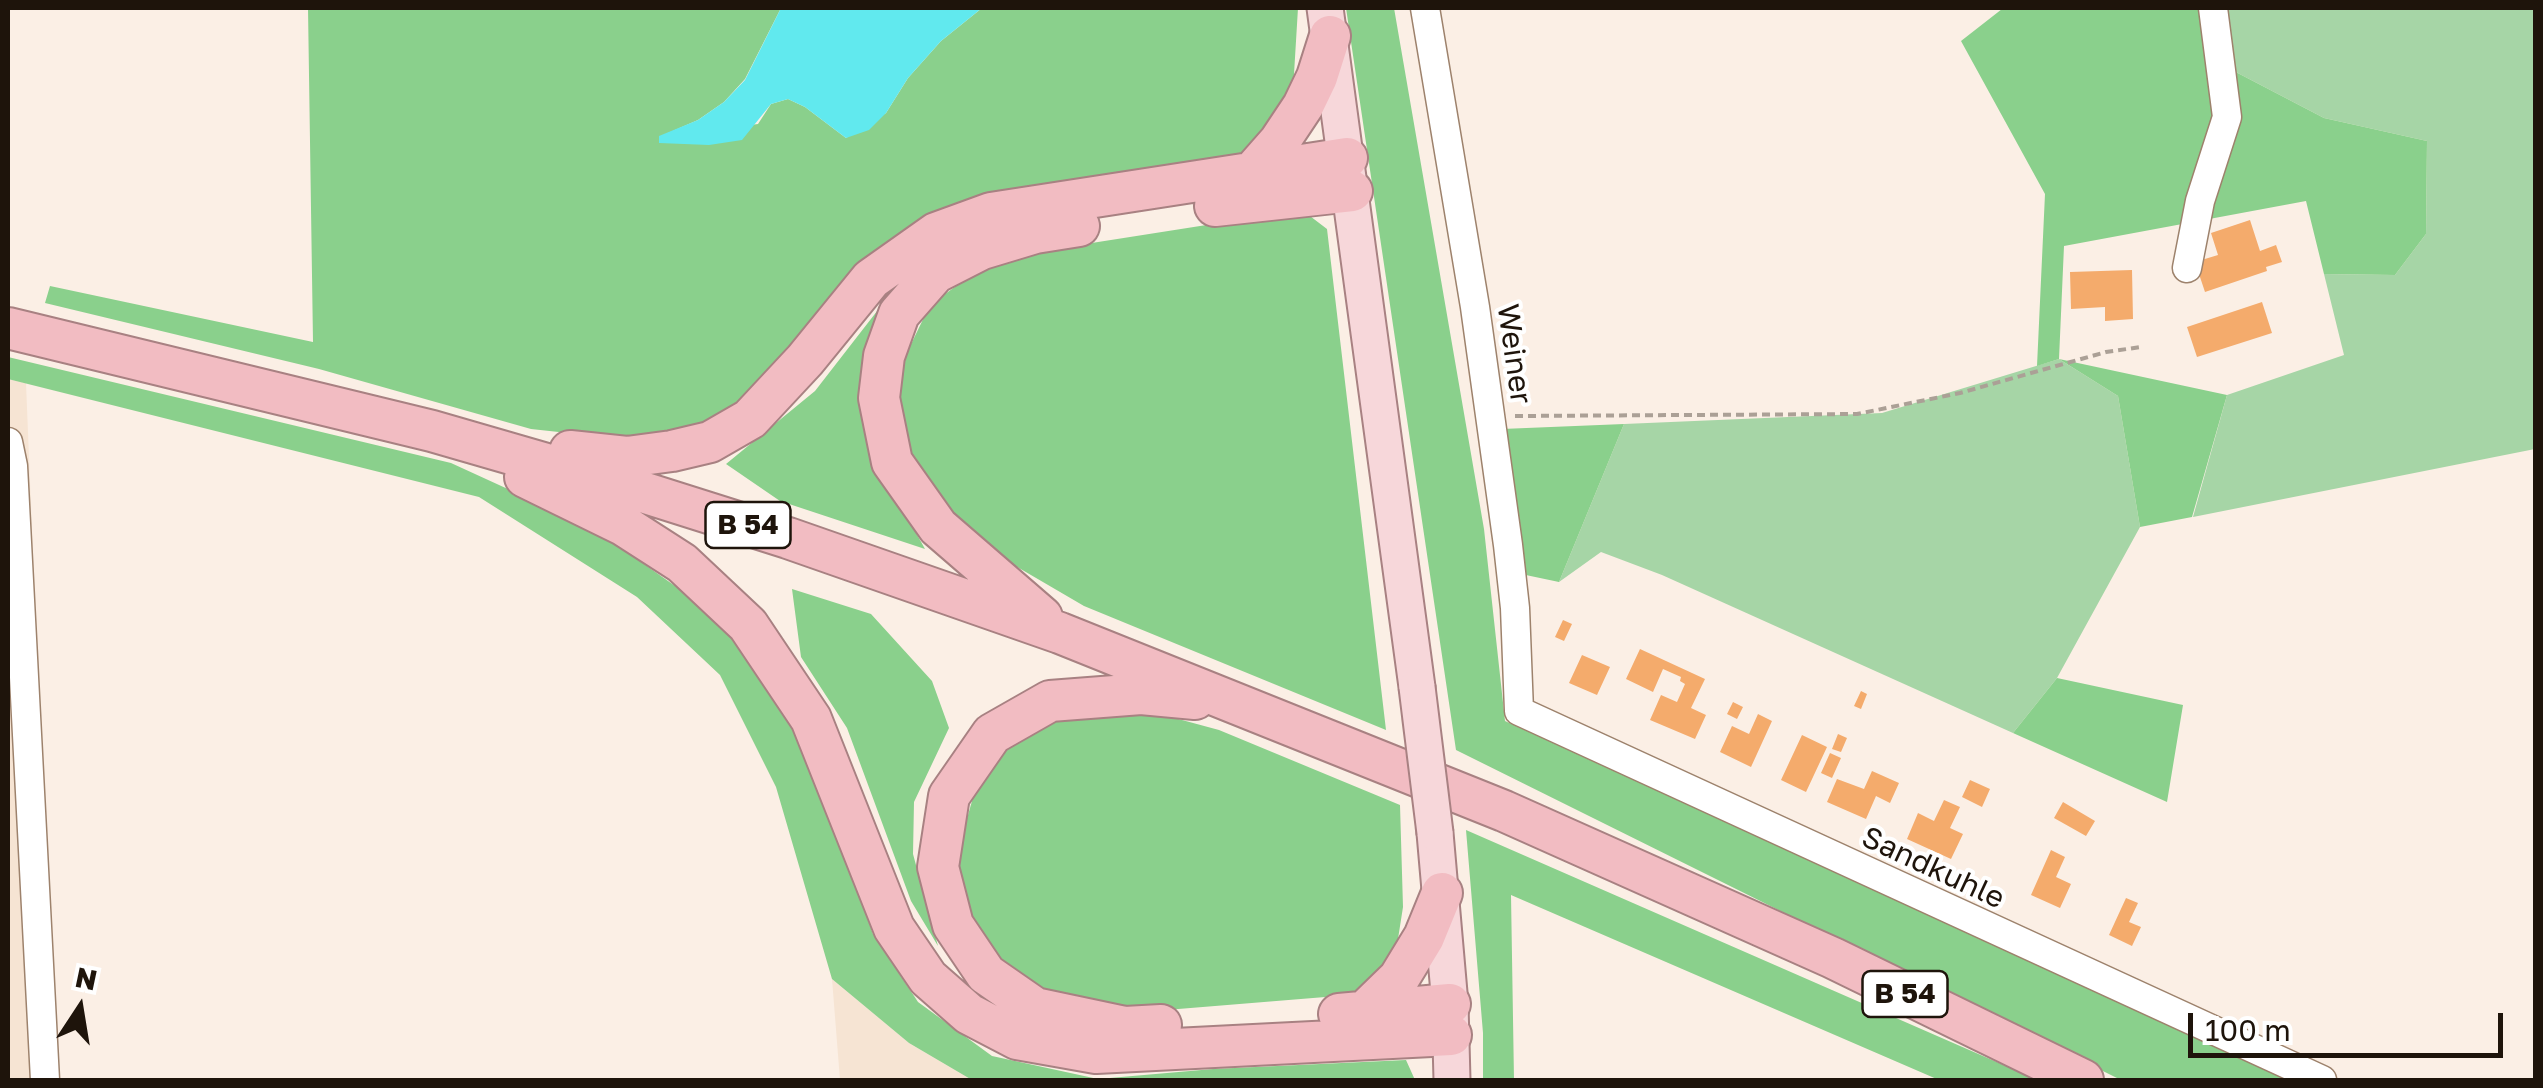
<!DOCTYPE html>
<html>
<head>
<meta charset="utf-8">
<style>
  body { margin:0 }
  #map { position:relative; width:2543px; height:1088px; overflow:hidden; background:#fbefe5; font-family:"Golos Text",sans-serif }
  canvas { display:block }
  .frame { position:absolute; inset:0; border:10px solid #1e140b; pointer-events:none }
  .north { position:absolute; left:30px; top:958px; width:100px; height:100px; -webkit-text-stroke:8px #fff; paint-order:stroke; rotate:12deg; font-size:28px; font-weight:700; line-height:40px; text-align:center; color:#1e140b }
  .north::after { content:''; display:block; margin:auto; width:35px; height:45px; background:#1e140b; clip-path:polygon(50% 0,100% 100%,50% 72%,0 100%) }
  .scale { position:absolute; left:2188px; top:1013px; width:315px; height:45px; box-sizing:border-box; border:5px solid #1e140b; border-top:0; padding-left:12px; font-size:30px; line-height:35px; white-space:nowrap; color:#1e140b; -webkit-text-stroke:8px #fff; paint-order:stroke }
</style>
</head>
<body>
<div id="map">
<canvas width="2543" height="1088"></canvas>
<div class="frame"></div>
<div class="north">N</div>
<div class="scale">100 m</div>
</div>
<script>
const context = document.querySelector('canvas').getContext('2d');
context.lineJoin = 'round';
function paint(path, color) {
  context.fillStyle = color;
  context.fill(path, 'evenodd');
}
function shape(rows) {
  const path = new Path2D();
  for (const r of rows) {
    path.moveTo(r[0], r[1]);
    for (let i = 2; i < r.length; i += 2) path.lineTo(r[i], r[i + 1]);
  }
  return path;
}
function trace(path, color, width, dash) {
  context.strokeStyle = color;
  context.lineWidth = width;
  context.lineCap = dash ? 'butt' : 'round';
  context.setLineDash(dash || []);
  context.stroke(path);
}
function write(font, color, halo, rows, align = 'center') {
  context.font = font + ' "Golos Text",sans-serif';
  context.lineWidth = 8;
  context.setLineDash([]);
  context.textBaseline = 'middle';
  context.strokeStyle = halo;
  context.fillStyle = color;
  for (const [text, x, y, turn = 0] of rows) {
    context.save();
    context.translate(x, y);
    context.rotate((+turn || 0) * Math.PI / 180);
    context.textAlign = isNaN(turn) ? turn : align;
    if (halo) context.strokeText(text, 0, 0);
    context.fillText(text, 0, 0);
    context.restore();
  }
}
paint(shape([
  [8,379,26,383,54,1080,8,1080],
  [832,979,909,1043,972,1080,840,1080]
]), '#f6e4d3');
paint(shape([
  [2226,8,2535,8,2535,449,2193,517,2227,395,2344,355,2324,274,2395,275,2426,234,2427,141,2324,118,2230,69],
  [2059,359,2118,396,2140,527,2057,678,2013,733,1662,575,1601,552,1559,582,1624,424,1882,413]
]), '#a6d5a6');
paint(shape([
  [308,8,781,8,745,79,724,102,698,120,659,137,758,124,771,104,788,99,805,107,846,138,886,113,908,78,941,41,982,8,1298,8,1292,107,1236,162,993,197,778,374,698,428,614,438,531,429,319,369,45,303,50,286,313,342],
  [1346,8,1394,8,1484,529,1505,721,2289,1080,2121,1080,1456,750],
  [2226,8,2230,69,2324,118,2427,141,2426,234,2395,275,2324,274,2306,201,2064,246,2059,359,2227,395,2192,517,2140,527,2118,396,2059,359,2037,366,2045,194,1961,41,2002,9],
  [1302,210,1327,229,1386,730,1084,606,983,547,893,447,898,371,930,305,985,265,1079,245],
  [888,297,870,450,925,549,780,501,726,464,815,391],
  [8,357,451,463,593,528,685,593,756,662,813,767,873,934,918,1002,992,1056,1098,1079,1213,1069,1406,1060,1415,1080,972,1080,909,1043,832,979,776,787,720,675,637,597,479,497,8,379],
  [1624,424,1559,582,1521,574,1502,429],
  [792,589,871,614,932,681,949,728,914,802,913,854,938,946,911,901,847,728,801,657],
  [2057,678,2183,705,2167,802,2013,733],
  [1145,710,1219,730,1400,805,1403,907,1395,958,1362,994,1117,1014,1046,1000,986,948,964,906,958,850,974,794,1002,751,1051,720],
  [1466,830,2031,1077,2031,1080,1939,1080,1511,895,1514,1080,1483,1080,1483,1033]
]), '#8ad08c');
paint(shape([
  [781,8,982,8,941,41,908,78,886,113,869,130,846,138,805,107,788,99,771,104,742,140,709,145,659,143,659,136,698,120,724,102,745,80]
]), '#61e9ee');
paint(shape([
  [2250,220,2260,251,2276,245,2282,262,2266,267,2267,271,2205,292,2195,262,2218,255,2211,233],
  [2132,270,2133,319,2105,321,2105,307,2071,309,2070,272],
  [2262,302,2272,333,2197,357,2187,327],
  [1563,620,1572,624,1564,641,1555,637],
  [1640,649,1705,679,1691,708,1706,715,1695,739,1650,720,1661,695,1677,702,1685,684,1680,681,1681,677,1663,669,1653,692,1626,679],
  [1582,655,1610,667,1597,695,1569,683],
  [1861,691,1867,694,1861,709,1854,706],
  [1733,702,1743,707,1737,719,1727,714],
  [1758,714,1772,721,1751,767,1720,752,1732,726,1749,734],
  [1838,734,1847,738,1841,752,1832,749],
  [1802,735,1827,747,1806,792,1781,780],
  [1830,753,1841,758,1832,778,1821,773],
  [1872,771,1899,783,1890,803,1876,796,1866,819,1827,802,1837,779,1864,789],
  [1970,780,1990,789,1982,807,1962,797],
  [1944,800,1960,807,1950,828,1963,834,1951,859,1907,839,1918,813,1934,821],
  [2063,802,2095,821,2086,836,2054,818],
  [2051,850,2065,857,2056,877,2071,884,2060,908,2031,895],
  [2126,898,2138,903,2129,922,2141,927,2132,946,2109,935]
]), '#f4ab6c');
const minor = shape([
  [1425,8,1475,307,1508,545,1515,608,1519,711,2322,1080],
  [2187,268,2200,201,2227,117,2213,8],
  [8,442,13,466,45,1080]
]);
const major = shape([
  [1325,8,1417,687],
  [1435,833,1450,1004,1452,1080]
]);
const highway = shape([
  [1250,175,1279,142,1303,106,1317,77,1330,36],
  [1215,206,1352,191],
  [8,328,432,431,636,490,788,538,1060,633,1504,811,1833,958,2083,1080],
  [570,451,627,457,672,451,710,442,750,419,805,360,871,279,936,233,991,213,1347,158],
  [525,477,623,525,682,563,748,625,811,719,894,928,928,978,969,1014,1017,1039,1096,1053,1451,1035],
  [1042,617,938,527,892,462,879,398,884,356,899,314,935,273,982,249,1035,233,1079,226],
  [1363,1013,1399,978,1424,937,1442,893],
  [1339,1014,1450,1004],
  [1161,1025,1125,1027,1035,1008,986,974,953,925,938,867,949,796,992,734,1050,701,1141,694,1195,699]
]);
trace(minor, '#9d826c', 31);
trace(major, '#a88182', 39);
trace(highway, '#a88182', 44);
trace(shape([
  [1515,416,1857,414,1960,393,2106,352,2141,347]
]), '#aba096', 4, [8, 5]);
trace(minor, '#fff', 28);
trace(major, '#f7d7da', 35);
trace(highway, '#f2bcc2', 40);
const majorBridge = shape([
  [1417,687,1435,833]
]);
trace(majorBridge, '#a88182', 39, []);
trace(majorBridge, '#f7d7da', 35);
for (const [x, y, w] of [
  [748,525,85],
  [1905,994,85]
]) {
  const box = new Path2D();
  box.roundRect(x - w / 2, y - 23, w, 46, 8);
  context.fillStyle = '#fff';
  context.fill(box);
  trace(box, '#1e140b', 2.5);
}
write('bold 28px', '#1e140b', null, [
  ["B 54",748,525],
  ["B 54",1905,994]
]);
write('30px', '#1e140b', '#fff', [
  ["Weiner",1514,354,82],
  ["Sandkuhle",1933,868,25]
]);
</script>
</body>
</html>
